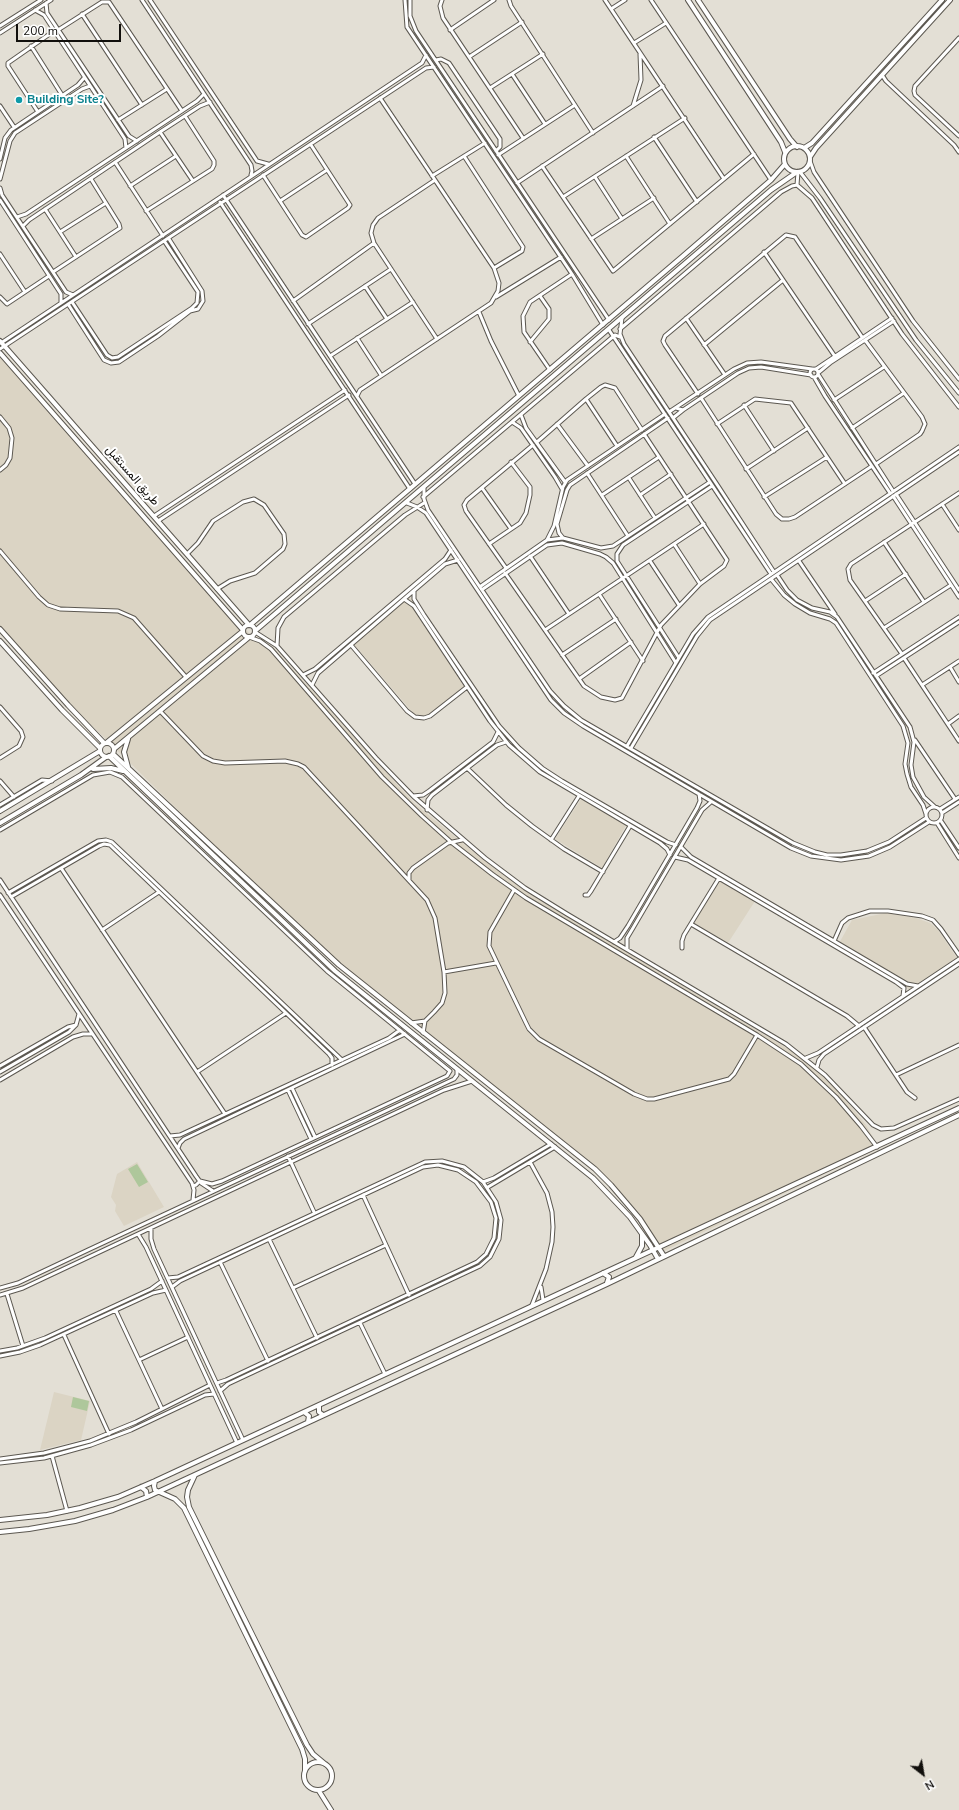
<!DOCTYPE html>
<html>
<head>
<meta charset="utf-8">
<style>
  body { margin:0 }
  #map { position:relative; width:959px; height:1810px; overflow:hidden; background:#e3dfd5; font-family:"Nunito Sans",sans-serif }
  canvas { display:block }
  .north { position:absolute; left:903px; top:1754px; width:40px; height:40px; -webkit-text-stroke:3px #fff; paint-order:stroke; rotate:149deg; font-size:11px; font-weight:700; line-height:16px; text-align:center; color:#110f0c }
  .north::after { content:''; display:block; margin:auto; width:14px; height:18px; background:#110f0c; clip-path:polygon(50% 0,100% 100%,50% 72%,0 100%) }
  .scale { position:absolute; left:16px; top:24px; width:105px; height:18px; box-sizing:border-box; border:2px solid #110f0c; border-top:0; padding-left:5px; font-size:12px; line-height:14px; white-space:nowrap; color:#110f0c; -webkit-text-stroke:3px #fff; paint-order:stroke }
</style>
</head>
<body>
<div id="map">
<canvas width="959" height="1810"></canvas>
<div class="north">N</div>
<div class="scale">200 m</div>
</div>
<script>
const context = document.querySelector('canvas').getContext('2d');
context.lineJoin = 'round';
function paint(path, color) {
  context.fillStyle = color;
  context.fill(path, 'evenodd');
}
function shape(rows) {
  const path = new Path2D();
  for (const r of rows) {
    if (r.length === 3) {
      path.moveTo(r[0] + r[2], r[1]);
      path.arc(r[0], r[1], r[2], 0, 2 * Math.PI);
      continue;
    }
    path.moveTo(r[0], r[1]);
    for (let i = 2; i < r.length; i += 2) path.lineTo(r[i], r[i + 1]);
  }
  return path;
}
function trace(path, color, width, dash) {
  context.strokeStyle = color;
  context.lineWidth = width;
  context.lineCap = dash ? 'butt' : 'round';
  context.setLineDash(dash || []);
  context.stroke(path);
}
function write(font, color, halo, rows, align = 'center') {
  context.font = font + ' "Nunito Sans",Vazirmatn,sans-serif';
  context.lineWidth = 4;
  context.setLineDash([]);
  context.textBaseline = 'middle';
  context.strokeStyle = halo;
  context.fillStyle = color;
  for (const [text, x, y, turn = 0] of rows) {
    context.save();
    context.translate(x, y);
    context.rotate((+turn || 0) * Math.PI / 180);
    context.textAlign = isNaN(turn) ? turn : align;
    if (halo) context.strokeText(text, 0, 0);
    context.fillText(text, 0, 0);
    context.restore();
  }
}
paint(shape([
  [0,348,249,633,273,647,414,803,486,862,535,897,800,1056,827,1079,850,1105,866,1125,879,1148,660,1253,644,1228,618,1196,598,1175,337,966,71,705,0,626],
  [408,594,468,684,430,714,424,716,414,714,352,642],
  [583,796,628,822,602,868,555,839],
  [721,877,757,898,728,943,694,923],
  [886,913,916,918,930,923,938,930,959,961,912,993,901,982,838,945,852,920],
  [137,1162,164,1207,124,1226,115,1211,116,1205,111,1197,117,1174],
  [54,1392,90,1401,81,1440,40,1450]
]), '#dbd4c4');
paint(shape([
  [137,1164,148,1182,139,1187,128,1169],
  [73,1397,89,1401,87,1411,71,1407]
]), '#aec79b');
const street = shape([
  [142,0,251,165,252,171,251,175],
  [150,0,257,161,268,164],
  [405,0,407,27,572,274,603,325],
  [410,0,410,16,416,31,609,320],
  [442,0,440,6,443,18,523,138],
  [509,0,511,6,593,133],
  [605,0,724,179],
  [651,0,771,180],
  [46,3,47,13,129,136,137,141],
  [611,9,625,0],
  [35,10,44,15,125,139,126,148],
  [82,14,142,105],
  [0,26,41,0],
  [58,30,102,2,109,2,182,111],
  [450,30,494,0],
  [0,33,51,0],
  [959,38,915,86,914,91,915,95,959,136],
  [634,43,666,23],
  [31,46,62,95],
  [469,57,522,22],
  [436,60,441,59,449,63,500,139,500,147,496,151],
  [512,74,545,124],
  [882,75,886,81,954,145,959,152],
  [490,88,543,54],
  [0,106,14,127],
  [633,106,641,80,640,54],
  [38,112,8,66,8,63,54,31],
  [118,120,167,89],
  [160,132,193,181],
  [654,137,697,202],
  [498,155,575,105],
  [464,156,523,247,522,251,494,268],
  [626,156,670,224],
  [0,159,5,138,11,130,78,85,84,78],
  [810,161,814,172,913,321,959,379],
  [115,162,163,236],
  [542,166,613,271,754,154],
  [800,172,820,198,916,340,959,393],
  [263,175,302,235,306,237,348,208,350,205,311,145],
  [432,176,485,143],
  [595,177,622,219],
  [0,179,10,141,15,133,82,89,90,86],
  [435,180,378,218,373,225,371,233,374,243,437,339],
  [517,183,663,86],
  [797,185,798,172],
  [130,186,176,156],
  [0,188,2,195,66,292,73,295],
  [223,195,415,484],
  [563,197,685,118],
  [0,200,61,294,61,302],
  [280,201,327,170],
  [220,202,410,489],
  [45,209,76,257],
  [146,211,212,169,214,165,214,161,185,116],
  [17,217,26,214,197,101,204,94],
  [23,226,29,220,160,132,200,106,210,102],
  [60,232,106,203],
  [591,239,654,198],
  [764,252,834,355],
  [0,254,25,292],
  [53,272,120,228,119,224,91,179],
  [365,286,387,319],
  [0,297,7,304,49,276],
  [496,297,561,257],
  [293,301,374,243],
  [72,302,107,355,112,358,118,357,192,308,197,303,198,292,165,242],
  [68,304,104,360,111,363,119,362,158,336,190,311,198,309,203,301,202,291,169,239],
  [479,312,491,341,519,396],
  [622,318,620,334,624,344,718,486,774,572],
  [686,318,725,375],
  [308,324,391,269],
  [620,329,781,192,792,186,797,185,812,198,902,334,959,407],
  [609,330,771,574],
  [357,338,381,375],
  [865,340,922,417,925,424,922,431,920,434,876,464],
  [530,342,549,319,549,309,540,296],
  [1,343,422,63,426,55],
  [704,345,783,280],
  [0,349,426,68,434,67],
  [330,356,413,302],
  [814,373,4],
  [816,369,892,318],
  [550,370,524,332,523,316,530,302,572,274],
  [818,373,830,363,894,321],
  [818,374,893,491],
  [814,377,825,396,890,493],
  [698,394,665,345,663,341,665,336,786,235,795,237,862,337],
  [357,396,360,390,491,303,498,291,499,283,494,268,380,98],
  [701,398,776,514,782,519,789,519,795,517,872,466],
  [586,399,617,446],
  [834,400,884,367],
  [744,405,774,451],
  [676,408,683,410,738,373,749,368,761,367,811,375],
  [669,412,734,369,747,363,761,362,812,369],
  [521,415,526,428,565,482],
  [0,417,9,428,12,438,10,458,6,465,0,470],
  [673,418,683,410],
  [512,422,521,428,555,477,562,489],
  [557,424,588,466],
  [717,424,755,399,791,403,845,484],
  [852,428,904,393],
  [537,442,586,399,601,387,605,385,615,388,642,430],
  [746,469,808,428],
  [587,473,628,536],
  [629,478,655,518],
  [424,488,424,499,428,510,550,691,564,706,581,720,793,843,815,852,827,855,841,855,867,851,889,842,926,818],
  [482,488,511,529],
  [896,494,959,590],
  [602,495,659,457],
  [640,495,671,474],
  [893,496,959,597],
  [423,497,615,335,620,337],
  [764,497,827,457],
  [407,503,417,507,426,513,551,700,564,713,583,726,791,848,811,856,841,860,869,856,890,847,929,822],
  [942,504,959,530],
  [154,516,345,390],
  [158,521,349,395],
  [563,538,559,533,557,524,567,490,570,485,668,418],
  [547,540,554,526,563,487,567,480,665,414],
  [884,542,924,602],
  [489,544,520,523,526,513,530,495,530,487,511,462],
  [674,544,700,584],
  [0,551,39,597,48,605,60,609,118,611,134,618,186,677],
  [187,554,198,543,213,521,243,502,254,499,264,505,284,534,285,544,283,549,255,573,230,581,217,589],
  [530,556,569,614],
  [650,561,679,605],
  [799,561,835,614],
  [506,568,466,511,464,505,467,500,533,445],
  [505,573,584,686,601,697,615,700,622,698,661,625,700,584,724,566,727,560,644,434],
  [777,575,787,590,797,600,812,608,830,612,837,617,910,727,914,742,911,765,913,777,924,797,935,807],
  [771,579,784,595,795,604,810,613,830,619,836,623,903,726,908,743,905,764,907,774,911,787,923,805,926,814],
  [481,586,547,540,563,538,601,548,613,546,710,482],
  [483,589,547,545,562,543,600,554,606,557,613,563,676,663],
  [414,591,414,599,424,615,499,726,519,748,542,768,562,781,667,842,676,845],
  [599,594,643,661],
  [404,599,414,606,490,721,509,745,540,772,660,843,667,849,670,855],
  [865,601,906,574],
  [884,628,951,585],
  [545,630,704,524],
  [255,632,277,646,376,758,413,796,485,858,525,888,567,914,786,1044,825,1075,873,1125,881,1129,894,1128,959,1099],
  [249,637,260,641,271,649,382,777,422,816,451,842,492,874,526,898,757,1035,801,1064,836,1097,861,1126,877,1147],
  [351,645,407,711,415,717,424,718,430,716,467,687],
  [277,646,278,628,284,617,405,515,424,503],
  [902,654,850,580,848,569,851,564,959,493],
  [562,655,616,619],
  [679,658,617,561,617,554,623,545,712,486],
  [904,658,959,741],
  [950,667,959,682],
  [873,673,959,617],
  [303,675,315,669,445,559,451,550],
  [876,676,959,622],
  [579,679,631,642],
  [312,685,318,673,404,599,445,564,458,560],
  [922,685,959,661],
  [0,707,21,731,23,737,19,746,0,758],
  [160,711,203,756,213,761,225,763,285,761,298,764,304,767,427,900,435,918,444,972,445,993,442,1003,434,1012,425,1021,411,1023],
  [948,724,959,716],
  [915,740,955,799],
  [627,746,693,634,708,617,959,447],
  [631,748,697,636,710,620,959,452],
  [467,768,506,805,532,826,564,849,603,872],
  [0,781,14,797],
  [413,796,423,795,429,791,493,742,498,732],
  [0,805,42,780,52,781],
  [934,815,8],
  [940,809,959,797],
  [427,810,428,800,432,795,497,745,506,742],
  [942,813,959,802],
  [941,821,959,848],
  [937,823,959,858],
  [0,830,93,775,110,772,122,777,327,971,450,1071,447,1076,222,1181,212,1184,200,1181,196,1185,193,1186],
  [551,840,579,796],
  [681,847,691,857,907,984,918,986],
  [675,857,688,860,896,982,904,988,903,996],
  [61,868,225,1114],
  [0,880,196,1176,201,1183,213,1191],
  [409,880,409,873,413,868,448,843,462,840],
  [514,890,490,932,489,946,526,1023,529,1029,539,1039,634,1094,647,1099,654,1099,729,1079,734,1074,757,1035],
  [8,893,98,841,106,840,112,842,342,1060],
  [0,895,192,1183,194,1190,193,1200],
  [585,895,588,895,591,891,630,826],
  [11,897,99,846,104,844,110,845,329,1054,332,1058,332,1065],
  [691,924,847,1016,859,1026],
  [102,930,159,892],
  [834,941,842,923,848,918,870,911,888,911,922,916,933,920,941,929,959,955],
  [614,942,620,938,628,926,697,808,700,801,699,794],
  [682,948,682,941,684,935,719,878],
  [627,949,627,938,633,928,702,810,711,802],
  [444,972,496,963],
  [864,1027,907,1092,915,1098],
  [423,1033,425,1021],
  [806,1058,818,1053,959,959],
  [0,1066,68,1027,76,1025],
  [817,1067,819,1060,824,1054,959,964],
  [0,1072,69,1032,76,1025,79,1014],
  [197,1072,286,1013],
  [896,1075,959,1045],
  [0,1080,73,1037,83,1034,92,1034],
  [292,1088,315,1137],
  [288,1090,311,1139],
  [170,1136,180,1135,389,1038,400,1030],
  [178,1148,180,1143,184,1139,405,1034],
  [288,1156,314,1212],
  [530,1162,547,1193,552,1212,553,1227,552,1242,546,1269,532,1305],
  [483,1182,494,1178,551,1144],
  [488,1187,555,1147],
  [363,1195,409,1295],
  [151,1228,151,1239,154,1249,243,1440],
  [138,1234,146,1247,237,1443],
  [269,1239,317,1338],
  [220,1262,268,1361],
  [168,1278,178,1277,425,1162,442,1161,464,1167,483,1182,496,1202,501,1220,499,1239,490,1257,480,1266,228,1384,220,1391],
  [172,1287,180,1281,423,1167,438,1165,458,1170,476,1182,491,1202,496,1218,494,1238,486,1254,477,1262,226,1380,217,1383],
  [541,1287,543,1300],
  [0,1288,18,1283,88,1250,454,1079,457,1075,457,1069],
  [293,1288,386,1245],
  [7,1294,23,1346],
  [0,1295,23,1288,444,1090,472,1081],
  [116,1311,162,1409],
  [360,1323,385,1374],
  [64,1335,109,1434],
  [0,1351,17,1348,45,1338,151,1289,162,1281],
  [0,1356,20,1352,40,1345,153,1293,166,1290],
  [139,1360,188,1337],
  [52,1456,67,1511],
  [0,1459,44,1453,90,1441,136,1422,210,1385],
  [0,1463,44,1458,91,1445,131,1430,205,1395,214,1394]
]);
const secondary = shape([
  [688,0,781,142,785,152],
  [698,0,790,139,797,147],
  [797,159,13],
  [804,148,812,143,942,0],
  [810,157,816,148,950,0],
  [0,341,249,625],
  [0,353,243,630],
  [249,631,6],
  [250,625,683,256,771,180,785,164],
  [0,629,68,705,104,743],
  [255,631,771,190,797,172],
  [0,641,62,710,100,748],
  [107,750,7],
  [106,743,243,631],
  [114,749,248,638],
  [113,754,339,965,595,1169,611,1185,640,1219,664,1256],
  [109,756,335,971,593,1178,630,1217,650,1245,658,1259],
  [128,767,124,752,128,739],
  [93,769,111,768,123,771],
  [0,811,100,751],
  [0,823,81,775,106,757],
  [636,1257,642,1246,642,1234],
  [603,1273,609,1277,607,1283],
  [319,1405,319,1412,323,1415],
  [304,1412,309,1416,308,1422],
  [195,1475,188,1490,187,1497,189,1507,307,1745,313,1754,325,1764],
  [155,1481,154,1486,155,1490,175,1499,184,1508,302,1749,305,1759,305,1771],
  [141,1487,146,1491,147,1497],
  [0,1520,47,1515,80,1508,118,1497,155,1481,959,1108],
  [0,1532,29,1529,75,1521,113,1510,147,1497,607,1284,959,1115],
  [318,1776,14],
  [319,1791,331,1810]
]);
trace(street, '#5c5851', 5);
trace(secondary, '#5c5851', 6);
trace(street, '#fff', 3);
trace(secondary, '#fff', 4);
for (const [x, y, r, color] of [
  [19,100,4,"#0f9aa8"]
]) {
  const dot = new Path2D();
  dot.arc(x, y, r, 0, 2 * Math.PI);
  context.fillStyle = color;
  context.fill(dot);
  trace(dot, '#fff', 1.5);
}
write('bold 12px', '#0d838f', '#fff', [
  ["Building Site?",27,100]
], 'left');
write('12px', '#110f0c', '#fff', [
  ["طريق المستقبل",132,476,49]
]);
</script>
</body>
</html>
